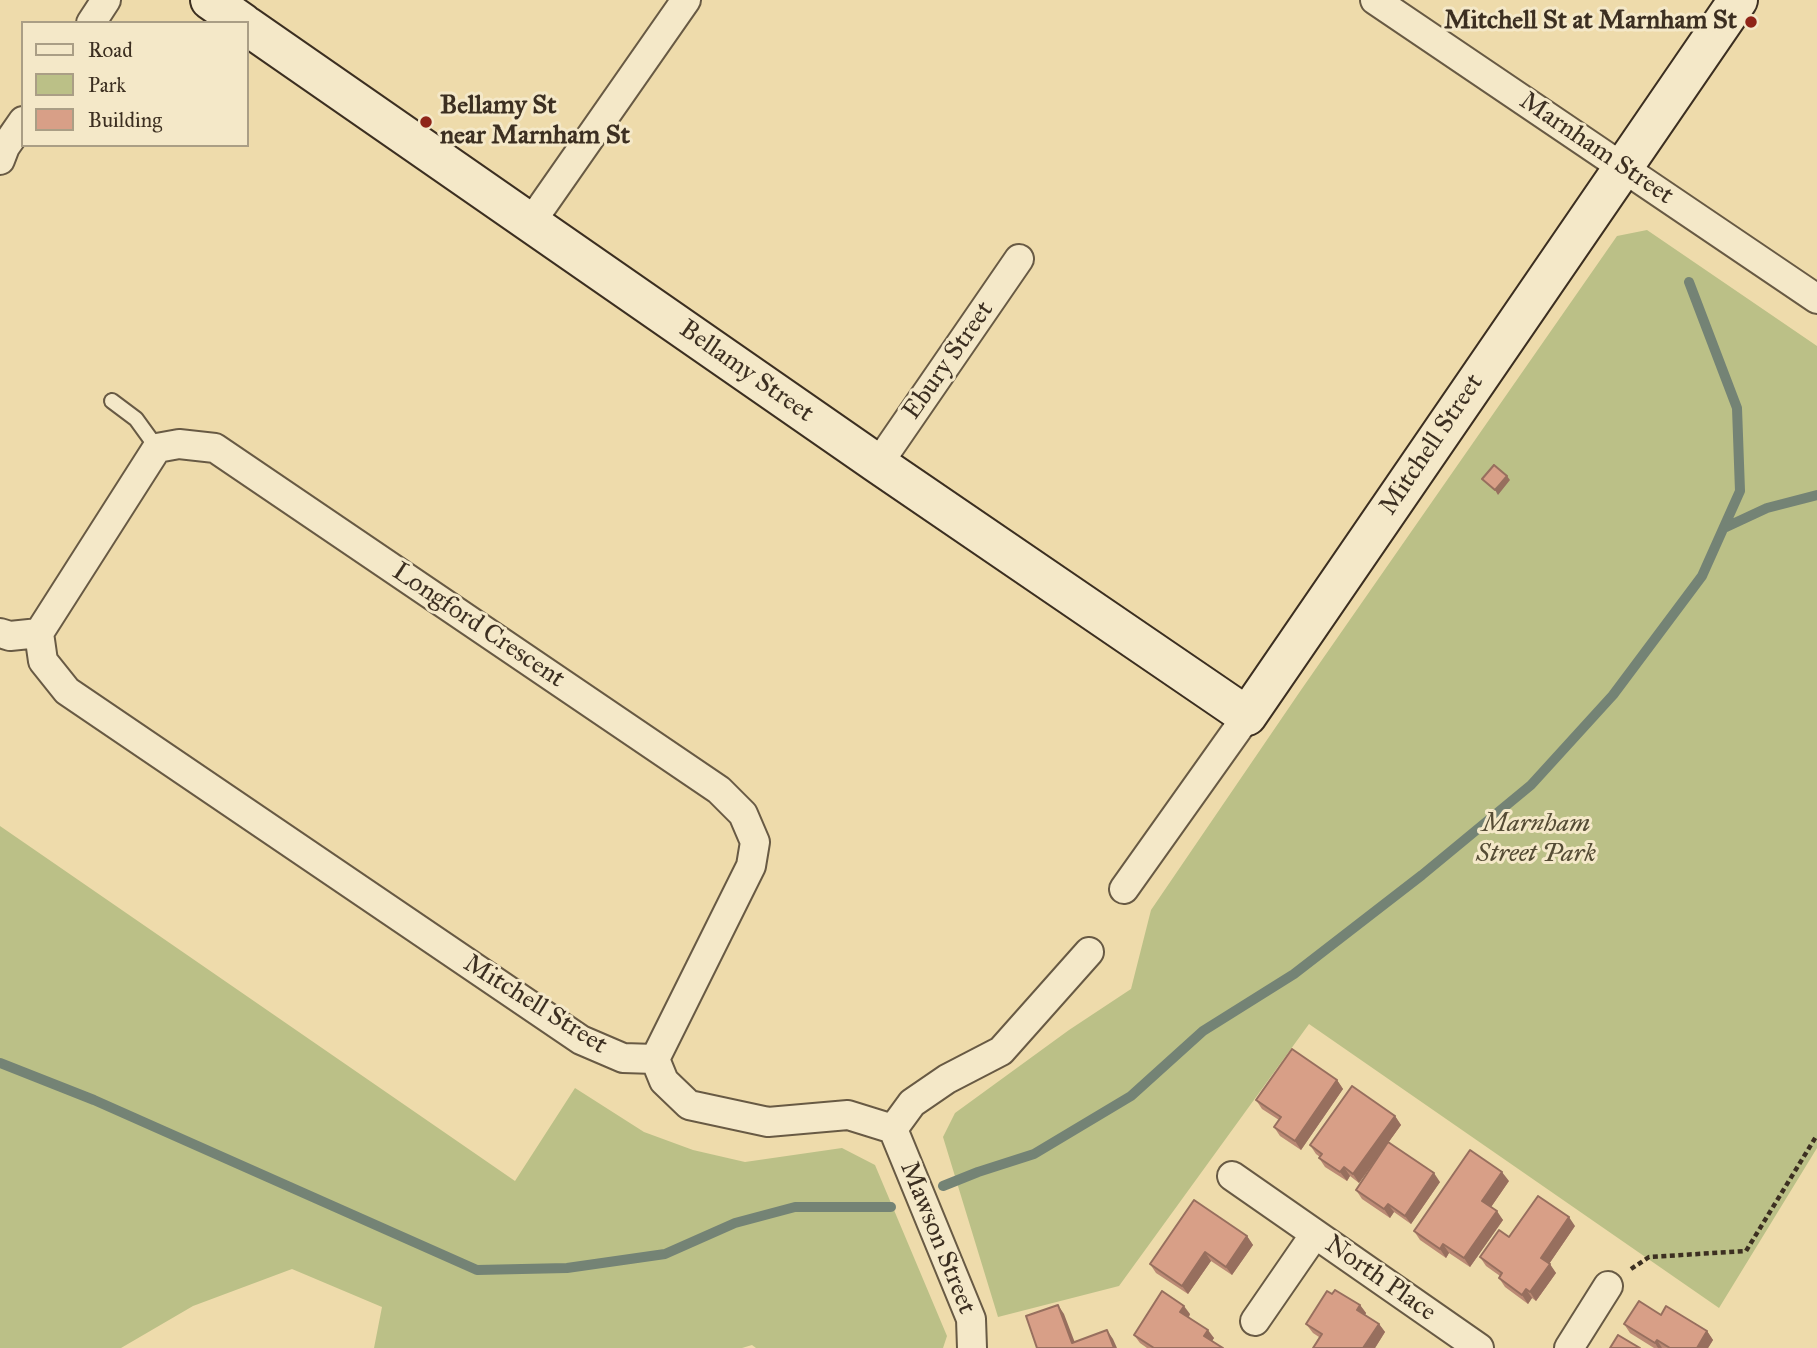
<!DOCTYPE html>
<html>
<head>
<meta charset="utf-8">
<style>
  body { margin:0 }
  #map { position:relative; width:1817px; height:1348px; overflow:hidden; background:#eedbab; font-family:"IM FELL Great Primer",serif }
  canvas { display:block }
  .legend { position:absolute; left:21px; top:21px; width:228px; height:126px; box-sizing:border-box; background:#f4e8c8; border:2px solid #aa9e85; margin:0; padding:9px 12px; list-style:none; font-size:21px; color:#3c2f21 }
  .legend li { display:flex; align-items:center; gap:14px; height:35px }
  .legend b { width:35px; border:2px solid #aa9e85 }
</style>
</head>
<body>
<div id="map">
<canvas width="1817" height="1348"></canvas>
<ul class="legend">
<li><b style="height:9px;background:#f4e8c8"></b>Road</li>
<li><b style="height:19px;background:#bbc087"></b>Park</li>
<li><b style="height:19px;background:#d89f87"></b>Building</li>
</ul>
</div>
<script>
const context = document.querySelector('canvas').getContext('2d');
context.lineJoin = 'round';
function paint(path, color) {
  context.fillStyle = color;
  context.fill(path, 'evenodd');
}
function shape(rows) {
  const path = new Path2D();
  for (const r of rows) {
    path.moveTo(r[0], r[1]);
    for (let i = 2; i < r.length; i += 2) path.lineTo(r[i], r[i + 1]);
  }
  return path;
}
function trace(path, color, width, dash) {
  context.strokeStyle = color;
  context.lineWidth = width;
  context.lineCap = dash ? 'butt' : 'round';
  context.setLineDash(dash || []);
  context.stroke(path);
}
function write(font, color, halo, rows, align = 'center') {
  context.font = font + ' "IM FELL Great Primer",serif';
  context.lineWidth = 6;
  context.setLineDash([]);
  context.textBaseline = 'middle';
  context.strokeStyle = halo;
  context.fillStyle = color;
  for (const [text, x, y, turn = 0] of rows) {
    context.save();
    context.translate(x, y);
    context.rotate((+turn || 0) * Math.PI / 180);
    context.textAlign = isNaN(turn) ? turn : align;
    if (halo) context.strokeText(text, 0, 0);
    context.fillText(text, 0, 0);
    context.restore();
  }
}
paint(shape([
  [1647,230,1817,346,1817,1148,1719,1308,1309,1024,1119,1286,998,1317,943,1137,955,1113,1069,1030,1131,989,1151,910,1301,690,1617,236],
  [0,826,515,1181,575,1088,644,1132,693,1150,745,1162,842,1148,875,1165,947,1336,943,1348,756,1348,752,1345,742,1348,374,1348,382,1307,292,1269,193,1306,121,1348,0,1348]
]), '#bbc087');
trace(shape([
  [1724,528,1767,508,1817,495],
  [0,1063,94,1100,477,1270,567,1268,665,1254,735,1223,795,1207,891,1207],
  [943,1186,978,1172,1034,1154,1131,1096,1203,1031,1294,974,1422,875,1531,785,1613,695,1702,576,1740,491,1737,408,1689,282]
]), '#748375', 10);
const lane = shape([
  [112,401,136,419,157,448]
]);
const street = shape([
  [1375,0,1817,299],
  [91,23,106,0],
  [0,160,5,147,23,121],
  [531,222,686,0],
  [878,464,1019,259],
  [0,633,10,636,39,633,43,661,67,691,581,1040,623,1058,655,1059,664,1081,689,1105,768,1122,848,1115,893,1129,912,1103,947,1079,1001,1051,1089,952],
  [39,633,157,448,179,444,215,448,719,790,743,814,755,842,751,866,655,1059],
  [1124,889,1247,716],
  [893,1129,971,1319,972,1348],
  [1232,1176,1479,1348],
  [1255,1321,1315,1234],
  [1569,1348,1608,1286]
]);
const secondary = shape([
  [210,0,243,23],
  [247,26,878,464,1247,716,1738,0]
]);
trace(lane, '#685a44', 18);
trace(street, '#685a44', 32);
trace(secondary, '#3c2f21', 42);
trace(shape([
  [1631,1269,1649,1257,1746,1251,1817,1135]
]), '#3c2f21', 4.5, [5, 3.5]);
trace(lane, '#f4e8c8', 14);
trace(street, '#f4e8c8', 28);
trace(secondary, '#f4e8c8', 38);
paint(shape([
  [1337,1080,1343,1089,1301,1150,1280,1136,1274,1127,1279,1120,1262,1109,1256,1100],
  [1395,1116,1401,1125,1359,1183,1350,1176,1347,1181,1325,1167,1319,1158,1320,1157,1316,1154,1310,1145],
  [1509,1181,1491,1207,1503,1220,1470,1267,1449,1253,1446,1258,1420,1240,1414,1231],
  [1440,1182,1411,1224,1394,1212,1390,1218,1362,1199,1356,1190],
  [1575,1226,1549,1264,1556,1273,1536,1301,1532,1298,1528,1304,1505,1287,1499,1278,1500,1276,1486,1266,1480,1257,1509,1237],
  [1247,1236,1253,1245,1232,1275,1211,1261,1188,1294,1156,1273,1150,1264],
  [1332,1294,1360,1305,1366,1313,1365,1315,1379,1324,1385,1332,1375,1348,1313,1348,1319,1337,1313,1333,1306,1324],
  [1190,1314,1189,1317,1214,1338,1212,1341,1223,1348,1147,1348,1140,1343,1134,1335],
  [1661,1315,1707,1331,1713,1340,1708,1348,1654,1348,1630,1333,1624,1324]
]), '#ba8974');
paint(shape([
  [1507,476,1510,480,1498,495,1495,490],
  [1337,1080,1343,1089,1301,1150,1295,1141],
  [1395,1116,1401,1125,1359,1183,1353,1174],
  [1344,1167,1350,1176,1347,1181,1340,1172],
  [1502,1172,1509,1181,1489,1210,1482,1201],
  [1434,1173,1440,1182,1411,1224,1405,1216],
  [1388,1204,1394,1212,1390,1218,1384,1209],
  [1497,1211,1503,1220,1470,1267,1464,1258],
  [1569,1217,1575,1226,1547,1267,1541,1258],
  [1247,1236,1253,1245,1232,1275,1226,1267],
  [1443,1244,1449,1253,1446,1258,1440,1249],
  [1205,1252,1211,1261,1188,1294,1182,1286],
  [1550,1264,1556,1273,1536,1301,1530,1292],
  [1526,1289,1532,1298,1528,1304,1522,1295],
  [1058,1305,1064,1314,1077,1348,1072,1343],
  [1360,1305,1366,1313,1363,1319,1357,1310],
  [1184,1306,1190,1314,1187,1320,1180,1312],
  [1379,1324,1385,1332,1375,1348,1363,1348],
  [1107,1330,1113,1339,1117,1348,1114,1348],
  [1208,1330,1214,1338,1210,1344,1204,1336],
  [1707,1331,1713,1340,1708,1348,1697,1348],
  [1657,1340,1662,1348,1658,1348,1655,1343]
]), '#976f5e');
const building = shape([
  [1494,465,1507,476,1495,490,1482,479,1494,465],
  [1292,1049,1337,1080,1295,1141,1274,1127,1281,1117,1256,1100,1292,1049],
  [1352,1086,1395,1116,1353,1174,1344,1167,1340,1172,1319,1158,1322,1154,1310,1145,1352,1086],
  [1388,1142,1434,1173,1405,1216,1388,1204,1384,1209,1356,1190,1388,1142],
  [1470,1150,1502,1172,1482,1201,1497,1211,1464,1258,1443,1244,1440,1249,1414,1231,1470,1150],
  [1538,1196,1569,1217,1541,1258,1550,1264,1530,1292,1526,1289,1522,1295,1499,1278,1502,1273,1480,1257,1499,1230,1509,1237,1538,1196],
  [1194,1200,1247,1236,1226,1267,1205,1252,1182,1286,1150,1264,1194,1200],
  [1335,1290,1360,1305,1357,1310,1379,1324,1363,1348,1313,1348,1322,1334,1306,1324,1327,1291,1332,1294,1335,1290],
  [1162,1291,1184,1306,1180,1312,1208,1330,1204,1336,1223,1348,1154,1348,1134,1335,1162,1291],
  [1639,1301,1661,1315,1666,1306,1707,1331,1697,1348,1670,1348,1657,1340,1655,1343,1624,1324,1639,1301],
  [1058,1305,1072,1343,1107,1330,1114,1348,1037,1348,1026,1316,1058,1305],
  [1618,1335,1640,1348,1610,1348,1618,1335]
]);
paint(building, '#d89f87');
trace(building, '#976f5e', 2);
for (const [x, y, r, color] of [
  [1751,22,7,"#8f2418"],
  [426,122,7,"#8f2418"]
]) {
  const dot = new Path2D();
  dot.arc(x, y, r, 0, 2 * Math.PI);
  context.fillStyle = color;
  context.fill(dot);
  trace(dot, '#f4e8c8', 2.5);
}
write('bold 26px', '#3c2f21', '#f4e8c8', [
  ["Mitchell St at Marnham St",1737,22],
  ["Bellamy St",440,107,"left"],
  ["near Marnham St",440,137,"left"]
], 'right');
write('26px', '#3c2f21', '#f4e8c8', [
  ["Marnham Street",1596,149,34],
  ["Ebury Street",949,361,-55],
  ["Bellamy Street",746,372,35],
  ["Mitchell Street",1432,445,-56],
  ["Longford Crescent",478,626,34],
  ["Mitchell Street",535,1005,32],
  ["Mawson Street",937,1238,68],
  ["North Place",1380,1279,35]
]);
write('italic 26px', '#554c35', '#f4e8c8', [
  ["Marnham",1536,825],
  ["Street Park",1536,855]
]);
</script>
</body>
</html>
